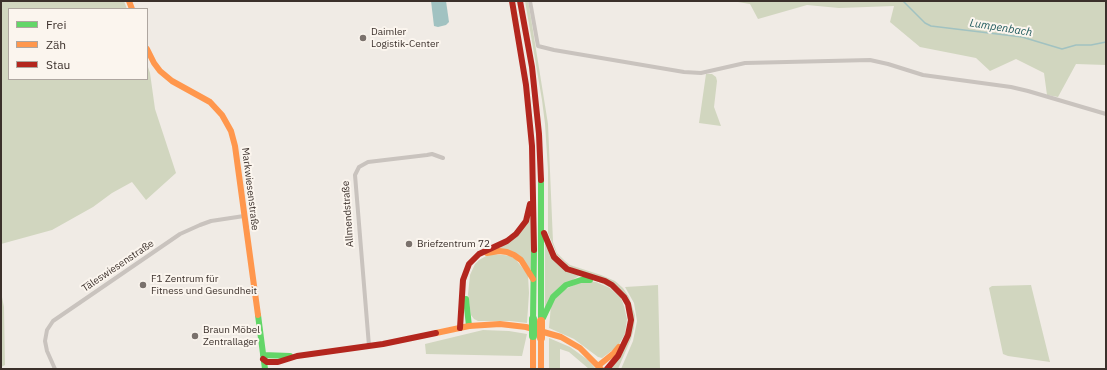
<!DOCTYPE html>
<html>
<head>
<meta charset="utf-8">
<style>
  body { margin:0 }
  #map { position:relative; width:1107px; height:370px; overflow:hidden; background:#f0ebe5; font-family:"IBM Plex Sans",sans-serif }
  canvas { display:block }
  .frame { position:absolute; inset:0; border:2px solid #3b302b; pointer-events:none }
  .legend { position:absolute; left:8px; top:8px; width:140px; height:72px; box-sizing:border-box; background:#fbf5ee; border:1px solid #aea6a0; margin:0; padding:5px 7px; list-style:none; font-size:12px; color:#3b302b }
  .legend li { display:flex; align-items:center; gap:8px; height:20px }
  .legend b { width:20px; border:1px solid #aea6a0 }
</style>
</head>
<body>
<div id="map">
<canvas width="1107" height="370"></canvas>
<div class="frame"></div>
<ul class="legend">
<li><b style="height:5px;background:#63d668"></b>Frei</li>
<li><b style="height:5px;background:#ff974d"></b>Zäh</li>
<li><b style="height:5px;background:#b3261e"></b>Stau</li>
</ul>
</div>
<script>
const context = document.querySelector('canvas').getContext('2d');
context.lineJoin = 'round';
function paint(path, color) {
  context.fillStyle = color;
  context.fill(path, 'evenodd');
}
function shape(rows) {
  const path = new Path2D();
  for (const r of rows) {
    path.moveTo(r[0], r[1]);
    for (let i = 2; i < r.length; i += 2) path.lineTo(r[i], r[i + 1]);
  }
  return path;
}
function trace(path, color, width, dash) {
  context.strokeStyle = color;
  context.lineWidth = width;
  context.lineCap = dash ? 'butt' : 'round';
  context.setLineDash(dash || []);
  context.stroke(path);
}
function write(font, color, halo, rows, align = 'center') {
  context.font = font + ' "IBM Plex Sans",sans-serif';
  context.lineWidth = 4;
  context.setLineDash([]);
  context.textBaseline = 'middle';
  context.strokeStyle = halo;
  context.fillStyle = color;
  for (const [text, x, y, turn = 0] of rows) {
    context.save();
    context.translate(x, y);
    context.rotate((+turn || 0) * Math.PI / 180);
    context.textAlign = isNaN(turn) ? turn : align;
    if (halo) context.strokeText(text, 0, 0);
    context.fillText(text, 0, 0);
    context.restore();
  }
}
paint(shape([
  [1,1,124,1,127,9,9,9,9,79,147,79,147,64,150,73,155,109,176,173,146,200,132,182,112,193,93,207,52,230,1,244],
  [525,1,528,1,530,12,548,124,553,242,557,253,565,261,570,265,601,275,615,281,623,288,629,297,635,315,634,328,631,339,618,369,611,369,630,336,625,295,575,270,559,259,548,233,548,170,545,124,542,100],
  [732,1,1106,1,1106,65,1076,64,1058,97,1047,95,1044,73,1016,59,990,71,976,58,920,47,890,22,894,6,839,8,807,5,758,19,750,4],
  [706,74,712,74,716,77,717,81,714,107,721,126,699,123],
  [532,212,532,270,499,249],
  [545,243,579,276,574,279,545,310],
  [493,254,513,256,528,275,529,293,527,323,510,321,478,321,474,319,471,315,468,294,470,275,475,264,479,260,488,255],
  [582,281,596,282,610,288,621,298,624,306,627,319,625,334,618,346,602,358,598,357,574,339,549,328,551,305,560,292],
  [658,285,660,369,621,369,633,341,637,321,634,303,625,287],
  [1031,285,1050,362,1008,356,1003,354,989,288,992,286],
  [1,292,4,307,5,365,1,367],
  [483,330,509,331,527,334,522,356,426,354,425,344],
  [549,338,570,347,588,360,596,369,589,369,569,352,560,349,560,369,549,369]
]), '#d1d6bf');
paint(shape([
  [431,1,446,1,449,22,446,25,438,27,434,26]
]), '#a1c2c1');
trace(shape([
  [903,1,925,23,931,26,1022,37,1062,49,1076,45,1091,45,1106,42]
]), '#a1c2c1', 1.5);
trace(shape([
  [530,1,538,46,554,50,684,72,701,73,745,63,870,60,888,64,923,75,1011,87,1028,91,1106,114],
  [369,346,355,175,359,167,368,162,427,155,432,154,443,158],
  [55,369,47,351,45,341,47,330,53,321,180,234,200,225,211,221,244,216]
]), '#c9c3be', 4);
trace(shape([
  [541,180,541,321],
  [466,299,469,326],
  [258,315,265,369],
  [543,318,553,297,566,285,581,280,590,280],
  [533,319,534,250],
  [263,355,290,356]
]), '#63d668', 6);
trace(shape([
  [129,1,132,9],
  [147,49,154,63,160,71,172,81,210,102,222,115,231,131,235,146,258,315],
  [487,253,499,251,507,252,514,255,521,260,533,279],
  [436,333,469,326,500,324,526,327,561,337,580,348,601,369],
  [533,336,533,369],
  [541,338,541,369],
  [598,366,614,353,619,347]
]), '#ff974d', 6);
trace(shape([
  [512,1,526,85,532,146,534,250],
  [520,1,532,67,539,134,541,180],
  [544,233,554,257,567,269,605,281,612,285,624,297,628,304,631,320,628,335,618,356,607,369],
  [460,328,463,280,469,264,479,254,507,241,516,234,526,221,530,204],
  [263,359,267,362,278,362,297,356,383,344,436,333]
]), '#b3261e', 6);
trace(shape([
  [533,319,533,336]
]), '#63d668', 8);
trace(shape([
  [541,321,541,338]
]), '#ff974d', 8);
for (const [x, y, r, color] of [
  [363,38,4,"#7a716c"],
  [409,244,4,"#7a716c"],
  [143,285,4,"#7a716c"],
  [195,336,4,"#7a716c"]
]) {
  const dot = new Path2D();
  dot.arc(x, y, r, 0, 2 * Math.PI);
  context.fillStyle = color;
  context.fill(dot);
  trace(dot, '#fbf5ee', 1.5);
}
write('10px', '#3b302b', '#fbf5ee', [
  ["Daimler",371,32],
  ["Logistik-Center",371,44],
  ["Briefzentrum 72",417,244],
  ["F1 Zentrum für",151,279],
  ["Fitness und Gesundheit",151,291],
  ["Braun Möbel",203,330],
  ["Zentrallager",203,342]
], 'left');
write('10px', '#3b302b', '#fbf5ee', [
  ["Markwiesenstraße",250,189,83],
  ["Allmendstraße",348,214,-94],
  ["Täleswiesenstraße",118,266,-34]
]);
write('italic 11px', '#1f5a5e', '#fbf5ee', [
  ["Lumpenbach",1001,28,9]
]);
</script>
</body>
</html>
